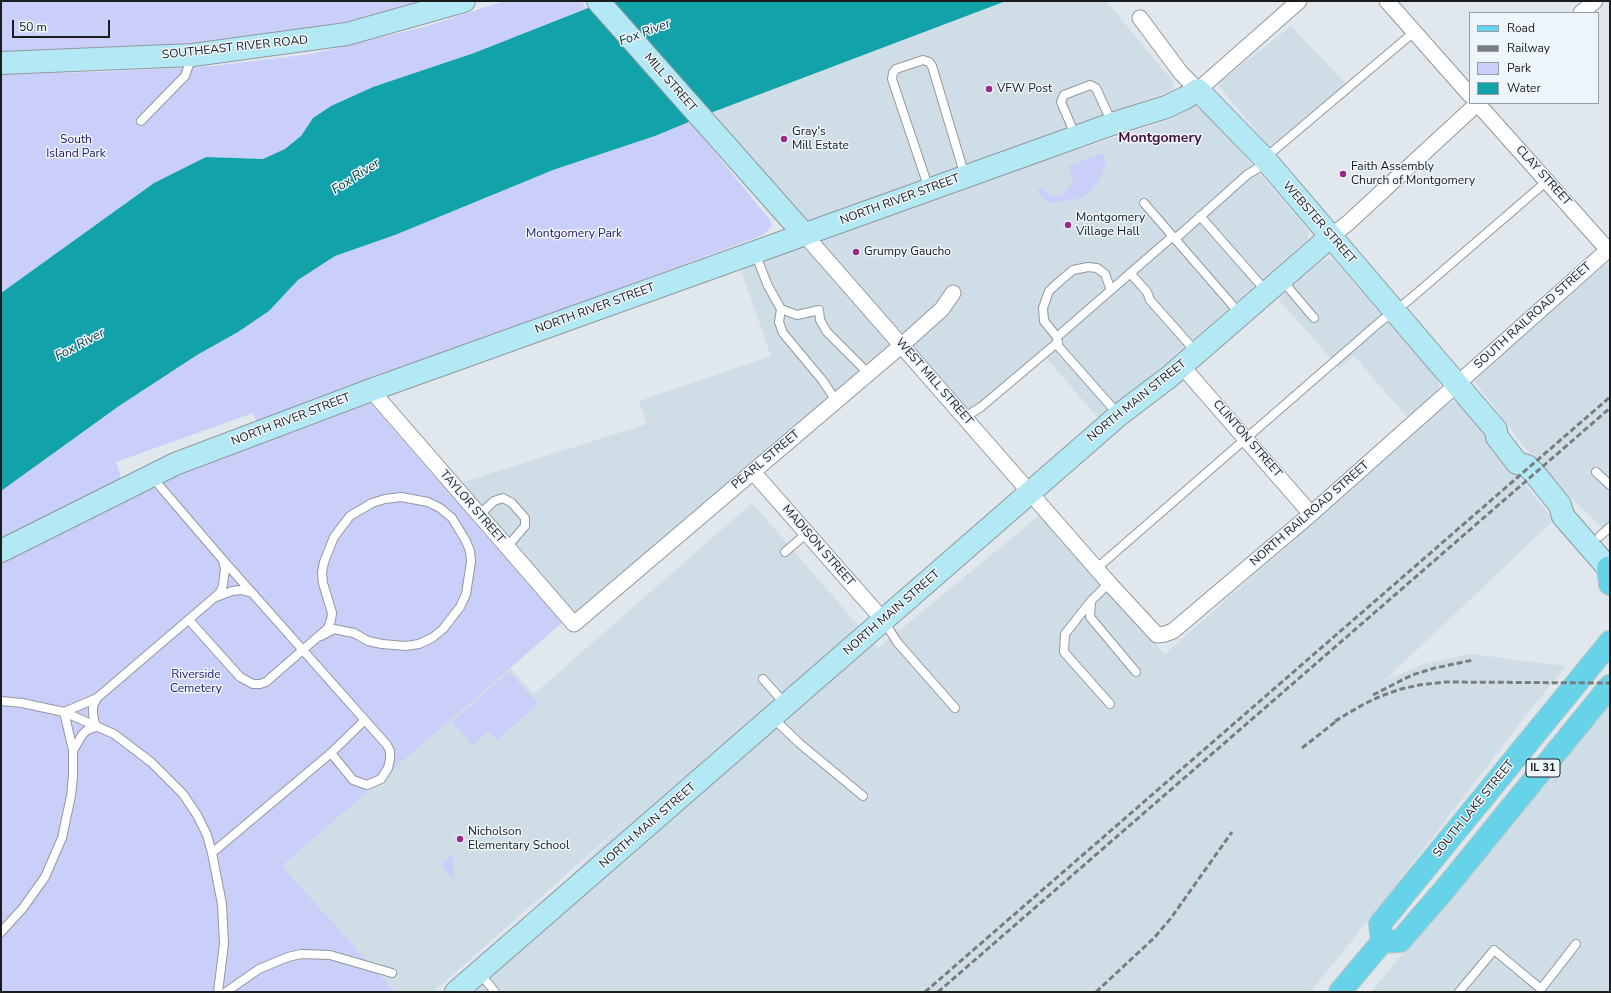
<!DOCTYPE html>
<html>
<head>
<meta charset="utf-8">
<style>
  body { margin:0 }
  #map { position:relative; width:1611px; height:993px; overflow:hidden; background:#e1e8ed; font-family:"Nunito Sans",sans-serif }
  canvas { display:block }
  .frame { position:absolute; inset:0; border:2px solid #1a1c1e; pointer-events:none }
  .legend { position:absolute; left:1469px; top:12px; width:130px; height:92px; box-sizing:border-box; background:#eef5fb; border:1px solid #999ea3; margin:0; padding:5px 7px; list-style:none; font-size:12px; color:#1a1c1e }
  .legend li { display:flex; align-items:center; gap:8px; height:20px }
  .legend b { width:20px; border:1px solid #999ea3 }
  .scale { position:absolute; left:12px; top:20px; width:98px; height:18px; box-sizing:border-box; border:2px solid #1a1c1e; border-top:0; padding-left:5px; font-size:12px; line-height:14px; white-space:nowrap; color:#1a1c1e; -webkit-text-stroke:3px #eef5fb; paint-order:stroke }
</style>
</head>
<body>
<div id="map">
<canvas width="1611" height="993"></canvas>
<div class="frame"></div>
<ul class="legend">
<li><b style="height:5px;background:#66d3e9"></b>Road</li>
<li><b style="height:5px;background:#797d81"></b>Railway</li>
<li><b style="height:11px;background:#c9cff9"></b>Park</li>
<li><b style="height:11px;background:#12a2a9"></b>Water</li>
</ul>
<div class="scale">50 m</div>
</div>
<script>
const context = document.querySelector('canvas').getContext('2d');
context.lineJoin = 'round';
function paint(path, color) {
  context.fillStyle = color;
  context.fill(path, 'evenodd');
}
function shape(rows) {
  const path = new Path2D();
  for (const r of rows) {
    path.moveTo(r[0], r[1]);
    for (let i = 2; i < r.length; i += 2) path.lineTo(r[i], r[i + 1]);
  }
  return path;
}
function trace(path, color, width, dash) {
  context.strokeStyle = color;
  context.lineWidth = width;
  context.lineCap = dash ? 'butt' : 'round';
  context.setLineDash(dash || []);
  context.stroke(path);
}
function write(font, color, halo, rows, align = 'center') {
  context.font = font + ' "Nunito Sans",sans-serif';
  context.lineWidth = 3;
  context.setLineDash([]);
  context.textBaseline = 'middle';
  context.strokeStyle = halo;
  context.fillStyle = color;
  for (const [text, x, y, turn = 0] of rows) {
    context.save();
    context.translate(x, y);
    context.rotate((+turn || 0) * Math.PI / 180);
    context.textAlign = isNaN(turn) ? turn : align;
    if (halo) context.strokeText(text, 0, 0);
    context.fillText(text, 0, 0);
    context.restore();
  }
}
paint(shape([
  [1006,1,1106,1,1172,80,1174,87,1170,91,1159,95,806,229,713,112],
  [1291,26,1349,87,1274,152,1217,84],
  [1194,106,1210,116,1309,231,1308,239,1100,420,1046,358,972,419,810,236,1169,120],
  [805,238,896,343,574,618,457,484,647,424,639,401,771,356,739,265],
  [1329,258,1333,259,1438,380,1439,387,1436,394,1407,417,1354,356,1339,368,1278,299,1322,261],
  [1610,261,1610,535,1569,496,1523,445,1472,378],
  [1454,401,1457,401,1554,520,1384,681,1424,664,1471,654,1566,666,1528,713,1373,915,1310,992,450,992,627,821,433,992,395,992,282,866,510,668,534,694,752,503,878,648,1041,514,1165,654,1448,403],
  [1610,704,1610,992,1371,992]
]), '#cfdde7');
paint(shape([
  [1,1,447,1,284,39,1,54],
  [505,1,582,1,586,9,474,53,373,87,331,106,313,118,301,136,285,150,263,159,206,157,154,183,1,293,1,74,97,72,213,66,311,54,424,27],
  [690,122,770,220,772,226,763,235,257,423,253,413,116,462,120,473,120,480,1,546,1,491,119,406,197,355,238,332,269,311,298,280,335,256,395,235,553,170,655,136],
  [1104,153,1106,164,1101,177,1092,189,1081,198,1059,202,1051,203,1045,200,1038,193,1037,190,1043,188,1050,195,1055,196,1063,194,1072,184,1073,179,1068,166],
  [367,399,562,623,282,866,395,992,1,992,1,561,178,474],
  [509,672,538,704,497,740,488,731,472,745,452,722],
  [454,856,453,862,455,882,440,865,448,858]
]), '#c9cff9');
paint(shape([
  [606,1,1006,1,713,112,655,136,553,170,395,235,335,256,298,280,269,311,238,332,197,355,119,406,1,491,1,293,154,183,206,157,263,159,285,149,301,136,313,118,331,106,373,87,474,53]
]), '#12a2a9');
const lane = shape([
  [141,121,185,76,192,56],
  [1076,137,1061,102,1064,95,1090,85,1096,88,1112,123],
  [1265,158,1414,32],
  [929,189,892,79,893,73,896,69,923,60,929,62,932,66,965,176],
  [1144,203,1240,314],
  [1200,216,1266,291],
  [1175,239,1248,174,1267,163],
  [755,253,768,286,781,309,797,315,819,310,820,320,827,332,868,373],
  [1130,273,1147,292,1150,300,1196,352],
  [1282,280,1314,318],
  [781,309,779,322,783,333,823,381,836,401],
  [1057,337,1044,321,1043,308,1049,291,1060,281,1073,270,1088,267,1097,268,1105,274,1111,290],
  [1118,414,1058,346,1057,337,1173,236],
  [965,417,981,407,1058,342],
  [1596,472,1610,485],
  [152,477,223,560,387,745,390,751,390,759,388,768,381,779,367,785,353,780,331,753],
  [479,515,494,501,503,498,512,503,525,518,525,526,507,547],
  [1600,536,1610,527],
  [785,552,807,533],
  [1097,568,1381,321,1409,300,1547,181],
  [1109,583,1091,601,1090,617,1136,672],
  [216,597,232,591,241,590,252,593],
  [1091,601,1065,634,1064,652,1110,704],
  [189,620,240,677,253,684,260,684,266,682,328,628,331,620,332,613,323,583,322,573,324,562,334,537,350,516,372,503,385,499,401,497,428,502,440,508,452,518,466,541,470,551,471,562,466,594,460,607,443,629,432,638,419,644,406,646,382,644,368,641,354,633,334,629,321,636],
  [884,621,897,642,955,708],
  [763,679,786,705],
  [1,701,22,703,64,712,114,734,151,762,183,794,197,815,207,835,212,853,222,904,224,944,218,992],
  [773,718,799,743,863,796],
  [74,749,82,735,87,730,96,727,94,720,93,713,93,706,97,698],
  [212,853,331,753,365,720],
  [1,932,23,908,45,877,62,838,71,796,73,776,73,750,64,712,97,698,215,597,221,591,223,585,225,569,223,560],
  [479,972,495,992],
  [226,992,259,969,288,957,301,954,330,955,392,973],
  [1459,992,1494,950,1541,989,1576,944]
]);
const street = shape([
  [1387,1,1470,95],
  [1581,13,1595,1],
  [1140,18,1181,73,1198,90,1299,1],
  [1477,103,1608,250],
  [804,234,1109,583,1157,635,1165,634,1173,631,1311,514,1610,248],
  [1330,237,1348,223,1478,103],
  [1182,366,1311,514],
  [371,390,574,624,902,345,942,309,953,293],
  [753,472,884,621]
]);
const secondary = shape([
  [598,1,804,234],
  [1,63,193,55,347,34,464,1],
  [1,551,175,464,371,390,1112,124,1166,107,1185,98,1198,90,1264,158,1496,430,1497,437,1517,463,1527,466,1535,474,1560,505,1563,516,1610,570],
  [456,992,1119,415,1169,377,1330,237]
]);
const primary = shape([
  [1608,568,1610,584],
  [1382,942,1400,941,1445,889,1610,686],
  [1340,992,1382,942,1380,924,1610,642]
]);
trace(lane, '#92989d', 10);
trace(street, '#92989d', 17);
trace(secondary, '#92989d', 24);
trace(primary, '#c3c4c4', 24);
trace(lane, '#fff', 8);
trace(street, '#fff', 15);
trace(secondary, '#b2e9f4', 22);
trace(primary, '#66d3e9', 22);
trace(shape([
  [1373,695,1412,675,1435,668,1473,660],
  [1335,721,1364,704,1381,696,1401,689,1419,685,1445,682,1610,683],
  [1302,748,1339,719],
  [925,992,1610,397],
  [938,992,1610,408],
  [1096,992,1154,938,1171,918,1232,832]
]), '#797d81', 3, [6, 3]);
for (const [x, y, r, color] of [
  [989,89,4,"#9b2a88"],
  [784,139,4,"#9b2a88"],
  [1343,174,4,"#9b2a88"],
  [1068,225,4,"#9b2a88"],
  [856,252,4,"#9b2a88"],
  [460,839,4,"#9b2a88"]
]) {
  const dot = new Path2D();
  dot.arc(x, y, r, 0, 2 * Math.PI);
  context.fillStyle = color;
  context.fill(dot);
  trace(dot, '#eef5fb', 1.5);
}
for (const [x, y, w] of [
  [1543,768,34]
]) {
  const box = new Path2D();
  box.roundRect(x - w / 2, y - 9, w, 18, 3);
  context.fillStyle = '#eef5fb';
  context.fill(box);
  trace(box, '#1a1c1e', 1);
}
write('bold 11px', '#1a1c1e', null, [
  ["IL 31",1543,768]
]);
write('12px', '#1a1c1e', '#eef5fb', [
  ["SOUTHEAST RIVER ROAD",235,48,-6],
  ["MILL STREET",670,83,49],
  ["CLAY STREET",1543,176,48],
  ["NORTH RIVER STREET",900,200,-20],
  ["WEBSTER STREET",1319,223,49],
  ["NORTH RIVER STREET",595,309,-20],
  ["SOUTH RAILROAD STREET",1533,316,-42],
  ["WEST MILL STREET",934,382,49],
  ["NORTH MAIN STREET",1137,401,-39],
  ["NORTH RIVER STREET",291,420,-21],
  ["CLINTON STREET",1247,439,49],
  ["PEARL STREET",766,460,-40],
  ["TAYLOR STREET",472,507,49],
  ["NORTH RAILROAD STREET",1310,514,-41],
  ["MADISON STREET",818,546,49],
  ["NORTH MAIN STREET",892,613,-41],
  ["SOUTH LAKE STREET",1474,809,-51],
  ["NORTH MAIN STREET",648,826,-41]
]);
write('12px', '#1a1c1e', '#eef5fb', [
  ["VFW Post",997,89],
  ["Gray's",792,132],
  ["Mill Estate",792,146],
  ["Faith Assembly",1351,167],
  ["Church of Montgomery",1351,181],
  ["Montgomery",1076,218],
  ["Village Hall",1076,232],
  ["Grumpy Gaucho",864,252],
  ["Nicholson",468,832],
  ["Elementary School",468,846]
], 'left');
write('12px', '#221b6f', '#eef5fb', [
  ["South",76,140],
  ["Island Park",76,154],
  ["Montgomery Park",574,234],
  ["Riverside",196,675],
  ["Cemetery",196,689]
]);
write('italic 13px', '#003a3d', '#eef5fb', [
  ["Fox River",645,33,-21],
  ["Fox River",356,177,-33],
  ["Fox River",80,345,-28]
]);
write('bold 14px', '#450f3b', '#eef5fb', [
  ["Montgomery",1160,139]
]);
</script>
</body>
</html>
